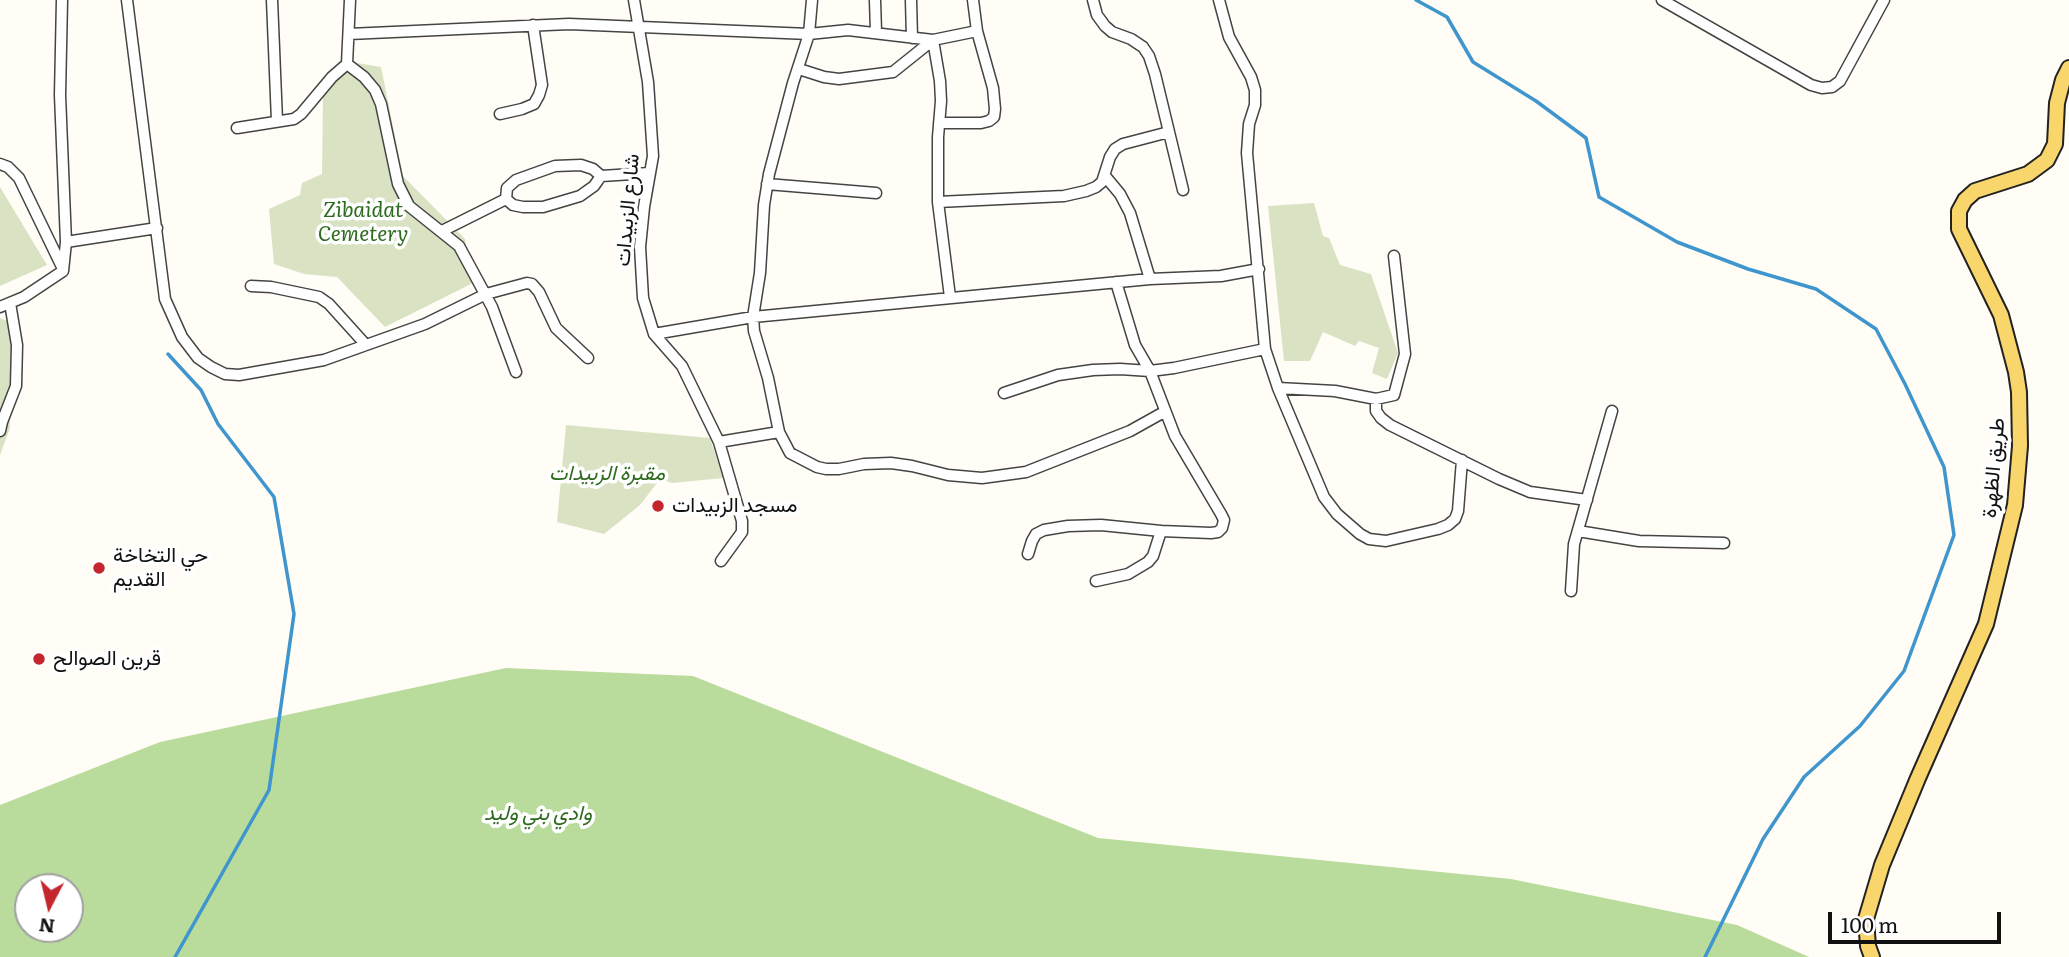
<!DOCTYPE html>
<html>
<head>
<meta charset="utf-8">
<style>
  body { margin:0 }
  #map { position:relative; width:2069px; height:957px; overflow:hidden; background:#fffdf5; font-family:Literata,serif }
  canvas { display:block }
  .north { position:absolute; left:14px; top:873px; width:70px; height:70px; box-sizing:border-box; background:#fff; border:2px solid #a0a0a0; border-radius:50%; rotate:187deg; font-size:19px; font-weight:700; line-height:28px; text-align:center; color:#111 }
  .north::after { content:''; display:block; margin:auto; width:24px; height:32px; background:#c4262e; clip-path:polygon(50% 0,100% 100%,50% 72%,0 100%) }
  .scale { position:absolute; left:1828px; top:912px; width:173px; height:32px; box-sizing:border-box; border:4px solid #111; border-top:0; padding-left:9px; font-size:21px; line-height:24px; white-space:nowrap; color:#111; -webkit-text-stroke:5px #fff; paint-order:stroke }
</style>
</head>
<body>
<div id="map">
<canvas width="2069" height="957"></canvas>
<div class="north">N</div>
<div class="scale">100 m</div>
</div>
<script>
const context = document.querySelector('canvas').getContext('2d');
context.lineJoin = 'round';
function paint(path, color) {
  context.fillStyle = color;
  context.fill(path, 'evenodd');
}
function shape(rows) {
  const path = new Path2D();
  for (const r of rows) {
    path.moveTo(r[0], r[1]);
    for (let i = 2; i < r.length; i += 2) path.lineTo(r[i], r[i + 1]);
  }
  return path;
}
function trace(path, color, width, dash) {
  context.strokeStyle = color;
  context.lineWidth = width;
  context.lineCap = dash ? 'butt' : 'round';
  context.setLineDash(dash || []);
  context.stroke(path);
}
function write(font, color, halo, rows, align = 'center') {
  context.font = font + ' Literata,Vazirmatn,serif';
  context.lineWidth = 7;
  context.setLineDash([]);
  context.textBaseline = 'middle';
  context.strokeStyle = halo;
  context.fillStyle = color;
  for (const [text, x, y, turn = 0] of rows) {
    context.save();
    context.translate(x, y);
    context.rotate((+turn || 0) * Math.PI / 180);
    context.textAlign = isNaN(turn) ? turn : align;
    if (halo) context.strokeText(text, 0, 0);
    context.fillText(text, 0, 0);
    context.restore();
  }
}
paint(shape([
  [506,668,693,676,1098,838,1511,879,1737,925,1809,957,0,957,0,805,160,742],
  [28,887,70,887,70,929,28,929]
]), '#b9dc9c');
paint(shape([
  [351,62,381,67,403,176,465,239,473,283,385,327,337,277,304,274,274,264,269,209,300,195,302,183,322,174,323,97],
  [0,187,47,265,0,286],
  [1314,203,1323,236,1329,238,1340,265,1371,274,1398,353,1387,379,1372,373,1379,348,1359,341,1355,346,1323,332,1310,361,1284,361,1268,206],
  [0,318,7,321,23,359,9,401,10,428,0,455],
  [566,425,710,438,723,478,672,483,660,479,640,505,604,534,557,522]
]), '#d9e3c4');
trace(shape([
  [1416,0,1447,17,1473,62,1536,101,1586,138,1599,197,1677,242,1748,269,1816,289,1876,329,1905,384,1944,467,1954,535,1904,671,1860,726,1804,777,1763,839,1705,957],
  [168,354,201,390,218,424,274,497,294,614,269,790,175,957]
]), '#3f96cf', 3.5);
const minor = shape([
  [127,0,165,299,182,337,198,358,211,367,225,374,239,375,324,360,425,324,486,294,527,283,532,284,539,292,556,328,588,358],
  [272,0,277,121],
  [350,0,347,64,364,77,375,90,381,104,398,184,409,206,459,246,492,307,516,372],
  [634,0,648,82,653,156,644,207,640,247,643,298,654,334,682,366,719,442,742,521,742,532,721,561],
  [812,0,809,34,793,83,769,174,764,205,760,273,753,317,754,331,768,378,779,432,790,453,817,467,826,469,839,469,864,464,891,463,912,466,948,475,982,478,1026,472,1130,431,1164,412],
  [875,0,876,32],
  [911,0,912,38],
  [1093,0,1097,15,1105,26,1112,32,1131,39,1143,47,1149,56,1155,74,1183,190],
  [1219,0,1229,37,1251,77,1255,90,1255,105,1249,124,1247,153,1265,349,1278,388,1324,497,1337,514,1360,534,1369,539,1386,541,1438,529,1448,525,1455,519,1458,511,1462,460],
  [1662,0,1811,85,1822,88,1832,87,1840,81,1884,0],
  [349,34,569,24,809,34,848,30,933,40,977,31,973,0],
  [933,40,940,81,941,101,938,137,938,202,950,297],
  [799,69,824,77,839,79,893,72,933,40],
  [500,114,522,109,534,104,539,95,542,85,533,25],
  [939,123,981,123,989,121,994,117,995,109,993,88,977,31],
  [237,128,294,119,301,114,332,77,347,64],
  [0,164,8,167,19,178,63,269],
  [1105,176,1120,194,1130,213,1150,279],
  [767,184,876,193],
  [506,199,507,188,516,180,555,166,581,165,593,169,601,176,649,173],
  [938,202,1064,196,1086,191,1096,187,1102,182,1110,157,1115,149,1123,144,1169,132],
  [442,231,506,199,513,205,523,207,543,207,580,196,594,186,601,176],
  [66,242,157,228],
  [1116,282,1135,345,1150,371],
  [251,286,271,287,319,297,329,304,366,345],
  [0,307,24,297,63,271,66,242,60,95,62,0],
  [654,334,753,317,1150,279,1221,276,1259,269],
  [1278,388,1335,391,1376,399,1394,395,1405,354,1394,256],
  [1004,393,1058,375,1093,370,1120,369,1150,371],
  [1376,399,1376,411,1381,418,1390,425,1499,479,1530,492,1587,500],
  [0,431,2,422,16,386,17,345,10,303],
  [719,442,779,432],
  [1578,531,1639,541,1724,543],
  [1028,554,1032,541,1036,534,1044,530,1068,526,1101,525,1161,531],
  [1096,581,1128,574,1148,562,1153,556,1161,531,1211,533,1218,532,1222,528,1224,520,1221,514,1175,436,1150,371,1174,368,1265,349],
  [1571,591,1574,544,1612,411]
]);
const primary = shape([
  [1872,957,1868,946,1866,919,1882,865,1918,778,1986,624,2015,505,2020,446,2019,392,2016,372,2001,315,1959,229,1959,211,1965,200,1975,191,2028,174,2047,160,2055,144,2057,103,2063,80,2069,68]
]);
trace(minor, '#444', 13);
trace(primary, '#222', 18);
trace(minor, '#fff', 10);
trace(primary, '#f9d66b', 14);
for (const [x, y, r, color] of [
  [658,506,7,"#c4262e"],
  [99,568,7,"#c4262e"],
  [39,659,7,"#c4262e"]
]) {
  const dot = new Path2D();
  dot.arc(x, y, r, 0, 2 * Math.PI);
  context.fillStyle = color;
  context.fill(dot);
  trace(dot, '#fff', 2.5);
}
write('21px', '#111', '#fff', [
  ["شارع الزبيدات",628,210,-85],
  ["طريق الظهرة",1994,468,-85]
]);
write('italic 21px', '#2f6b1f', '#fff', [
  ["Zibaidat",363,211],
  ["Cemetery",363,235],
  ["مقبرة الزبيدات",607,474],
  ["وادي بني وليد",538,814]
]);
write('21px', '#111', '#fff', [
  ["مسجد الزبيدات",672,506],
  ["حي التخاخة",113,556],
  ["القديم",113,580],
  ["قرين الصوالح",53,659]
], 'left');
</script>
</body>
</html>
